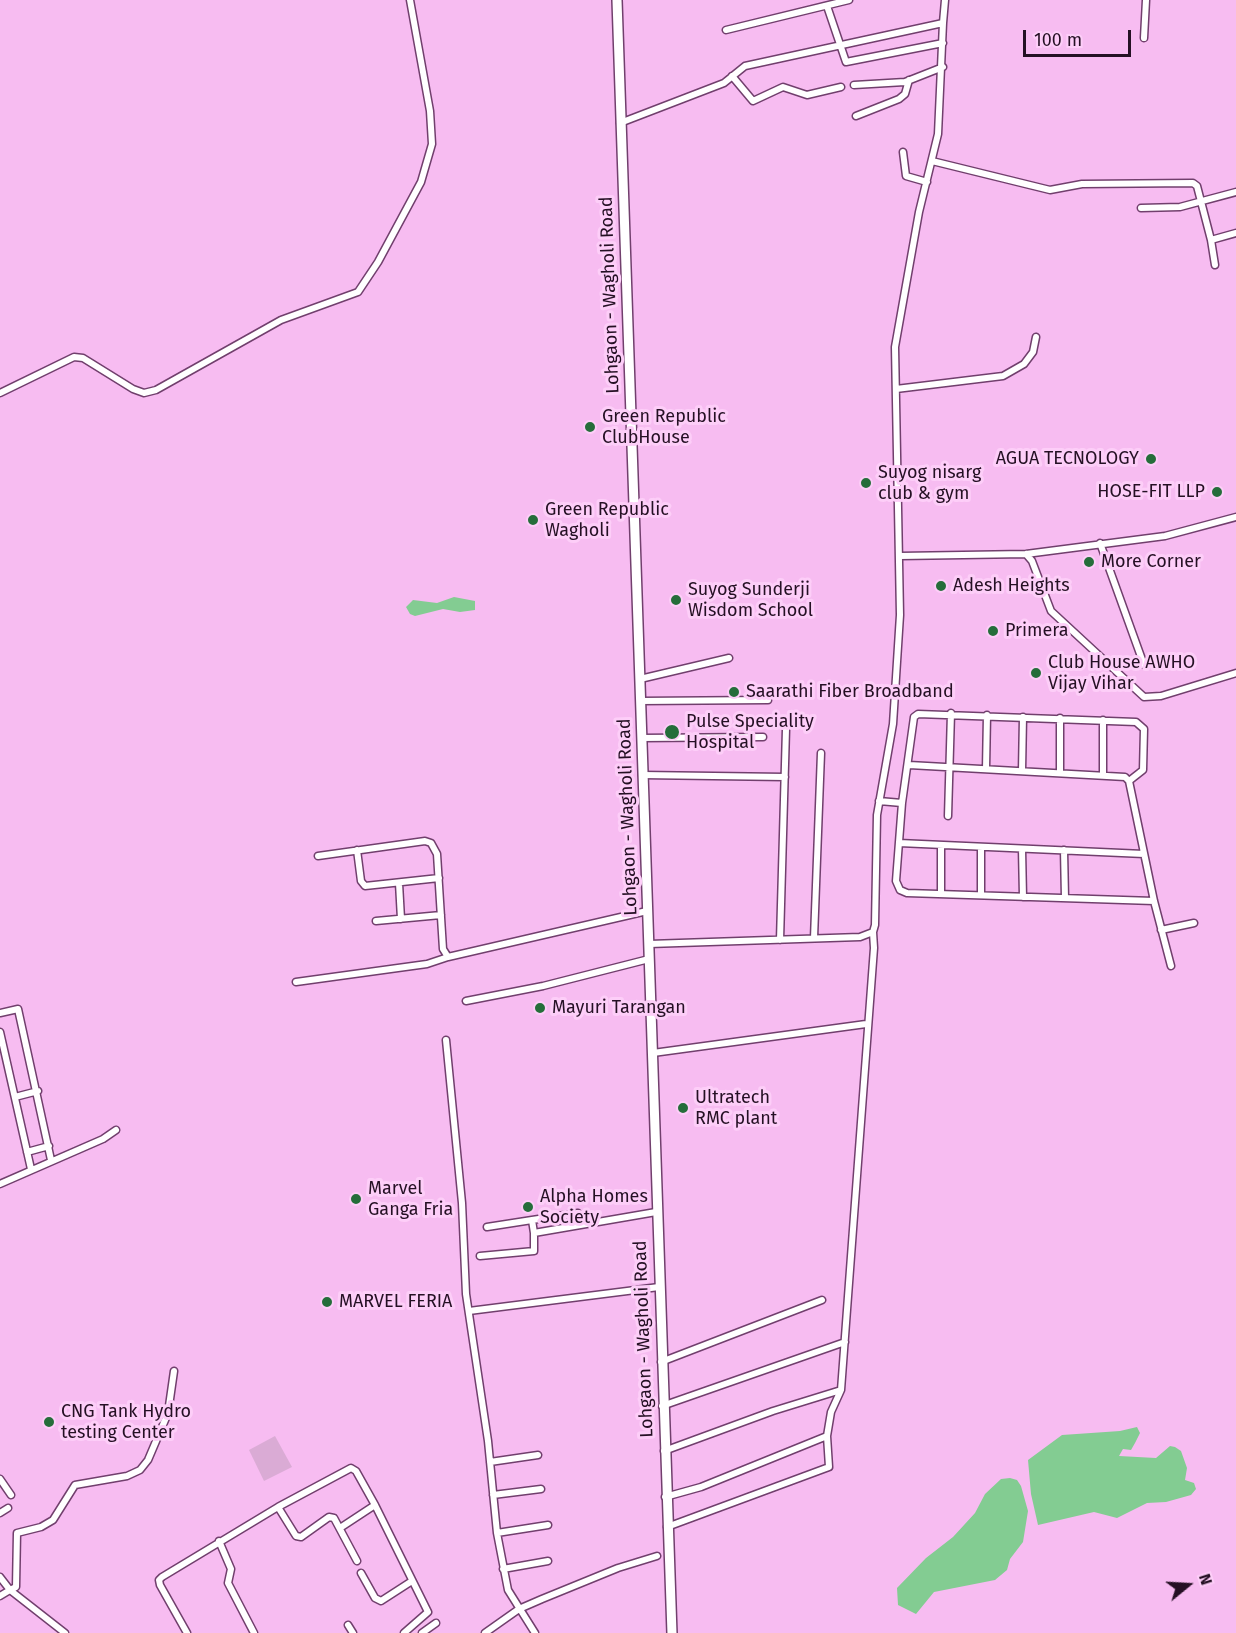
<!DOCTYPE html>
<html>
<head>
<meta charset="utf-8">
<style>
  body { margin:0 }
  #map { position:relative; width:1236px; height:1633px; overflow:hidden; background:#f7bcf1; font-family:"Fira Sans",sans-serif }
  canvas { display:block }
  .north { position:absolute; left:1158px; top:1555px; width:60px; height:60px; -webkit-text-stroke:4px #fdcef8; paint-order:stroke; rotate:72deg; font-size:16px; font-weight:700; line-height:24px; text-align:center; color:#251024 }
  .north::after { content:''; display:block; margin:auto; width:21px; height:27px; background:#251024; clip-path:polygon(50% 0,100% 100%,50% 72%,0 100%) }
  .scale { position:absolute; left:1023px; top:30px; width:108px; height:27px; box-sizing:border-box; border:3px solid #251024; border-top:0; padding-left:8px; font-size:18px; line-height:21px; white-space:nowrap; color:#251024; -webkit-text-stroke:4px #fdcef8; paint-order:stroke }
</style>
</head>
<body>
<div id="map">
<canvas width="1236" height="1633"></canvas>
<div class="north">N</div>
<div class="scale">100 m</div>
</div>
<script>
const context = document.querySelector('canvas').getContext('2d');
context.lineJoin = 'round';
function paint(path, color) {
  context.fillStyle = color;
  context.fill(path, 'evenodd');
}
function shape(rows) {
  const path = new Path2D();
  for (const r of rows) {
    path.moveTo(r[0], r[1]);
    for (let i = 2; i < r.length; i += 2) path.lineTo(r[i], r[i + 1]);
  }
  return path;
}
function trace(path, color, width, dash) {
  context.strokeStyle = color;
  context.lineWidth = width;
  context.lineCap = dash ? 'butt' : 'round';
  context.setLineDash(dash || []);
  context.stroke(path);
}
function write(font, color, halo, rows, align = 'center') {
  context.font = font + ' "Fira Sans",sans-serif';
  context.lineWidth = 6;
  context.setLineDash([]);
  context.textBaseline = 'middle';
  context.strokeStyle = halo;
  context.fillStyle = color;
  for (const [text, x, y, turn = 0] of rows) {
    context.save();
    context.translate(x, y);
    context.rotate((+turn || 0) * Math.PI / 180);
    context.textAlign = isNaN(turn) ? turn : align;
    if (halo) context.strokeText(text, 0, 0);
    context.fillText(text, 0, 0);
    context.restore();
  }
}
paint(shape([
  [275,1436,292,1467,264,1481,249,1450]
]), '#daabd5');
paint(shape([
  [454,597,475,601,475,610,460,612,443,609,415,616,410,614,406,607,413,600,437,603],
  [1137,1427,1140,1433,1135,1443,1131,1450,1123,1449,1119,1456,1156,1458,1170,1446,1175,1447,1181,1451,1187,1468,1185,1480,1194,1483,1196,1489,1191,1495,1166,1502,1147,1503,1117,1518,1094,1512,1038,1525,1031,1494,1028,1460,1062,1435,1120,1431],
  [1010,1478,1017,1480,1021,1486,1028,1511,1023,1542,1010,1559,1007,1570,995,1580,934,1592,916,1614,898,1605,897,1588,926,1558,953,1537,975,1513,985,1494,1001,1479]
]), '#83cc92');
const street = shape([
  [827,6,846,62,943,43],
  [943,23,945,0],
  [726,30,849,0],
  [1144,38,1146,0],
  [732,76,753,101,783,87,807,95,841,87],
  [854,85,905,82,943,67],
  [856,116,899,99,905,94,909,80],
  [620,123,724,83,745,66,943,23,938,134,919,212,895,347,900,615,893,724,877,815,875,925,873,932,860,937,649,944],
  [903,152,906,176,927,182],
  [932,161,1050,190,1082,184,1193,183,1197,186,1211,240,1236,233],
  [1141,208,1180,207,1236,192],
  [1211,240,1215,265],
  [896,389,1003,376,1024,364,1033,352,1036,337],
  [0,393,74,357,83,358,133,389,144,393,156,390,281,320,358,292,378,262,421,182,432,144,430,111,410,0],
  [1100,543,1144,665],
  [1026,554,1032,561,1051,611,1144,697,1161,696,1236,673],
  [900,556,1026,554,1165,536,1236,517],
  [640,679,729,658],
  [640,701,768,700],
  [1103,720,1103,775],
  [641,738,763,737],
  [909,765,1125,777,1129,781,1154,901,1171,966],
  [986,769,987,715],
  [1022,771,1023,717],
  [1060,772,1060,718],
  [642,775,785,777],
  [1129,781,1143,770,1144,729,1136,722,918,714,914,717,902,803,896,881,900,890,907,893,1154,901],
  [879,801,902,803],
  [948,816,951,713],
  [899,843,1144,854],
  [941,845,941,894],
  [981,847,981,895],
  [1022,849,1023,897],
  [357,850,361,881,365,886,439,878],
  [1064,850,1065,898],
  [318,856,425,841,431,843,437,854,443,949,448,957,647,911],
  [399,883,401,919],
  [376,921,441,915],
  [1161,930,1194,923],
  [814,938,821,753],
  [780,940,786,729],
  [296,982,427,964,448,957],
  [466,1001,543,986,649,959],
  [0,1013,18,1009,51,1160],
  [0,1032,31,1169],
  [446,1040,462,1203,466,1294,488,1441,497,1533,508,1590,535,1633],
  [653,1053,866,1024],
  [15,1097,38,1091],
  [27,1152,49,1146],
  [0,1184,103,1139,116,1130],
  [532,1220,578,1213],
  [487,1227,532,1220,534,1233,656,1212],
  [480,1256,534,1251,534,1233],
  [469,1311,659,1287],
  [661,1362,822,1300],
  [662,1406,845,1342],
  [664,1451,773,1411,841,1390],
  [490,1462,538,1455],
  [0,1479,11,1495],
  [493,1495,541,1489],
  [665,1497,701,1487,827,1436],
  [375,1505,428,1612,404,1633],
  [278,1507,296,1536,301,1537,329,1517,334,1518,357,1561],
  [0,1513,8,1508],
  [667,1527,829,1467,827,1436,831,1412,841,1390,874,948,873,932],
  [497,1533,548,1525],
  [219,1541,231,1569,228,1583,254,1633],
  [503,1569,548,1561],
  [361,1573,375,1598,381,1601,412,1581],
  [0,1577,10,1590,0,1596],
  [348,1625,353,1633],
  [65,1633,10,1590,16,1587,17,1533,41,1527,53,1520,75,1485,127,1476,140,1470,148,1460,168,1413,174,1371],
  [187,1633,160,1585,159,1580,162,1577,278,1507,351,1468,356,1471,375,1505,340,1528],
  [422,1633,436,1623],
  [485,1633,519,1609,542,1599,618,1568,657,1556]
]);
const primary = shape([
  [617,0,672,1633]
]);
trace(street, '#713f6d', 9);
trace(primary, '#713f6d', 12);
trace(street, '#fff', 6);
trace(primary, '#fff', 9);
for (const [x, y, r, color] of [
  [590,427,6,"#256d3a"],
  [1151,459,6,"#256d3a"],
  [866,483,6,"#256d3a"],
  [1217,492,6,"#256d3a"],
  [533,520,6,"#256d3a"],
  [1089,562,6,"#256d3a"],
  [941,586,6,"#256d3a"],
  [676,600,6,"#256d3a"],
  [993,631,6,"#256d3a"],
  [1036,673,6,"#256d3a"],
  [734,692,6,"#256d3a"],
  [672,732,8,"#256d3a"],
  [540,1008,6,"#256d3a"],
  [683,1108,6,"#256d3a"],
  [356,1199,6,"#256d3a"],
  [528,1207,6,"#256d3a"],
  [327,1302,6,"#256d3a"],
  [49,1422,6,"#256d3a"]
]) {
  const dot = new Path2D();
  dot.arc(x, y, r, 0, 2 * Math.PI);
  context.fillStyle = color;
  context.fill(dot);
  trace(dot, '#fdcef8', 2);
}
write('18px', '#251024', '#fdcef8', [
  ["Lohgaon - Wagholi Road",610,295,-92],
  ["Lohgaon - Wagholi Road",628,817,-92],
  ["Lohgaon - Wagholi Road",644,1339,-92]
]);
write('18px', '#251024', '#fdcef8', [
  ["Green Republic",602,417],
  ["ClubHouse",602,438],
  ["AGUA TECNOLOGY",1139,459,"right"],
  ["Suyog nisarg",878,473],
  ["club & gym",878,494],
  ["HOSE-FIT LLP",1205,492,"right"],
  ["Green Republic",545,510],
  ["Wagholi",545,531],
  ["More Corner",1101,562],
  ["Adesh Heights",953,586],
  ["Suyog Sunderji",688,590],
  ["Wisdom School",688,611],
  ["Primera",1005,631],
  ["Club House AWHO",1048,663],
  ["Vijay Vihar",1048,684],
  ["Saarathi Fiber Broadband",746,692],
  ["Pulse Speciality",686,722],
  ["Hospital",686,743],
  ["Mayuri Tarangan",552,1008],
  ["Ultratech",695,1098],
  ["RMC plant",695,1119],
  ["Marvel",368,1189],
  ["Ganga Fria",368,1210],
  ["Alpha Homes",540,1197],
  ["Society",540,1218],
  ["MARVEL FERIA",339,1302],
  ["CNG Tank Hydro",61,1412],
  ["testing Center",61,1433]
], 'left');
</script>
</body>
</html>
